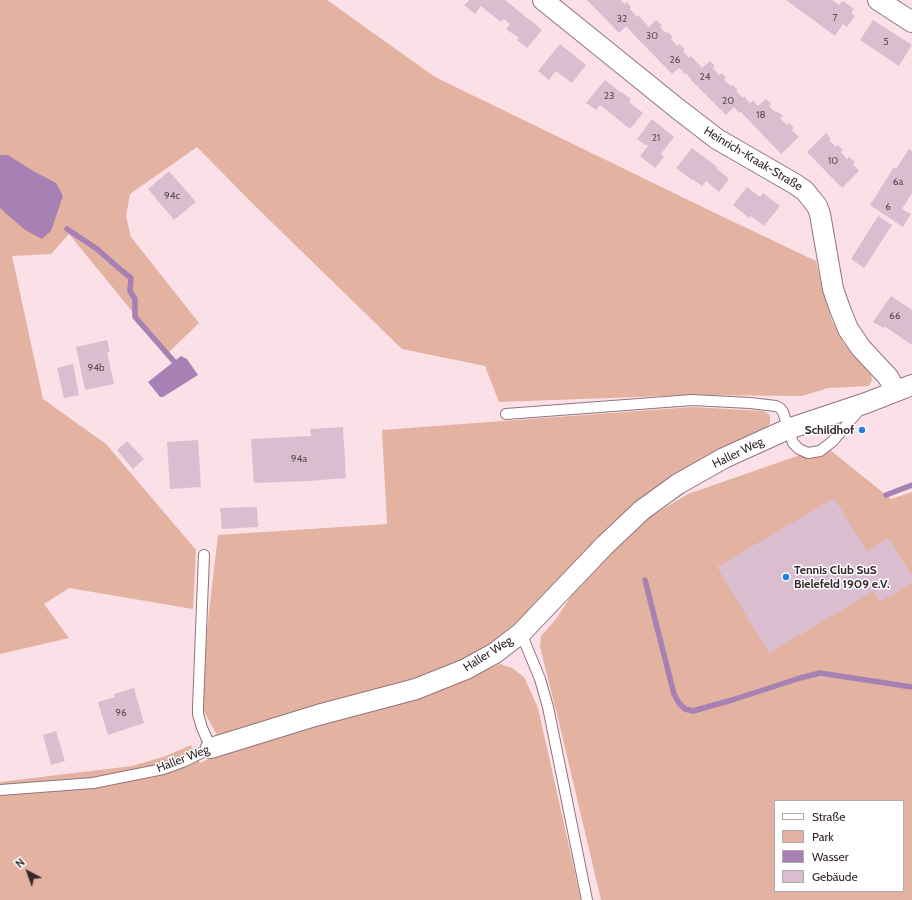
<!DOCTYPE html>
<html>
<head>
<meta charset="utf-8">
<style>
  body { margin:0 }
  #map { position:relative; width:912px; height:900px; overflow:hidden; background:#fbe0e8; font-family:Cabin,sans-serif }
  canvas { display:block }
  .legend { position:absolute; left:774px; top:800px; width:130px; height:92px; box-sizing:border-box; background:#fff; border:1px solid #aea9aa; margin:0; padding:5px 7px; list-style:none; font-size:12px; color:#34282b }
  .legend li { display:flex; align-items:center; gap:8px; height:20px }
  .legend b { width:20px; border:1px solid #aea9aa }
  .north { position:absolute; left:8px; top:852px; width:40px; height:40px; -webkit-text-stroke:3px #fff; paint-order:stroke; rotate:319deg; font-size:11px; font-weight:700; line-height:16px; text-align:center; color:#34282b }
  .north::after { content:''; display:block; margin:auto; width:14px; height:18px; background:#34282b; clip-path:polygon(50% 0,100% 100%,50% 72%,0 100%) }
</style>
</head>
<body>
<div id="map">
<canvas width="912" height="900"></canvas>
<ul class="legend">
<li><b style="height:5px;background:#fff"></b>Straße</li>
<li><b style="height:11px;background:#e3b2a1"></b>Park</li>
<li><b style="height:11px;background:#a781b4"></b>Wasser</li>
<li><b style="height:11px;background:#dabed0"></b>Gebäude</li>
</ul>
<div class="north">N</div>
</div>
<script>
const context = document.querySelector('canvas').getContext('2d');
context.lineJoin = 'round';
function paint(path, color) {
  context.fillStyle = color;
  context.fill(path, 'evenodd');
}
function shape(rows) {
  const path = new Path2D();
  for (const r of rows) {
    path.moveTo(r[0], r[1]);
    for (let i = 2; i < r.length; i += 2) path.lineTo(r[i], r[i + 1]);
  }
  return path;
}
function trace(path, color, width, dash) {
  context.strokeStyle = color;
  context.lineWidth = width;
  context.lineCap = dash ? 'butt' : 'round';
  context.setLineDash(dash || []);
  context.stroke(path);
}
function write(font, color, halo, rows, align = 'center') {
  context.font = font + ' Cabin,sans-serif';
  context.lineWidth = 3;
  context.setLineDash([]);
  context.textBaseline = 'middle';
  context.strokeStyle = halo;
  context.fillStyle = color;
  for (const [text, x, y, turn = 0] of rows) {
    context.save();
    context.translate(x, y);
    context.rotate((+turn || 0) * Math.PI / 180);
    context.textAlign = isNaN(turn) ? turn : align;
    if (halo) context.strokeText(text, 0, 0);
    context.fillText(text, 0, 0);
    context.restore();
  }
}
paint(shape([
  [0,0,327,0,435,77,715,213,816,261,823,293,832,321,844,344,863,366,871,374,872,380,869,386,828,388,802,396,693,395,499,402,485,366,402,349,253,204,197,147,130,194,126,216,131,237,199,323,167,354,69,234,51,254,12,256,43,399,106,444,196,550,193,609,69,588,44,604,69,638,0,654],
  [692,407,763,411,770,415,770,424,762,431,726,447,514,628,462,661,405,684,217,735,202,708,203,663,218,535,387,524,382,430],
  [829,449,891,499,912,492,912,900,601,900,558,718,540,647,541,636,556,619,580,583,645,520,688,494,803,454],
  [775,801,903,801,903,891,775,891],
  [500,664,512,668,524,677,538,708,581,900,0,900,0,782,132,766,166,756,191,745,200,763,221,753,468,677]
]), '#e3b2a1');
paint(shape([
  [0,155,8,155,33,171,56,183,63,196,51,231,42,239,25,230,0,208],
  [181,356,187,359,198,375,163,397,160,397,148,382]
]), '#a781b4');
trace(shape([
  [67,229,97,249,122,271,131,278,130,291,135,299,135,317,178,366],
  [886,495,912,485],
  [645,580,674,694,679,703,685,709,693,711,732,700,800,678,820,673,912,687]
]), '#a781b4', 5.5);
paint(shape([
  [469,0,505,0,542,30,527,48,517,40,519,38,506,29,510,24,504,19,501,22,481,6,475,14,464,5],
  [587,0,621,0,625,4,627,2,631,7,630,9,637,17,638,15,649,27,656,20,662,25,660,27,666,33,668,32,673,37,671,39,677,46,679,44,685,49,683,51,689,58,691,56,702,68,710,61,715,66,713,68,719,75,722,73,726,78,724,80,731,86,733,85,738,90,736,91,743,98,744,96,750,103,753,100,758,106,766,99,771,104,769,106,776,113,777,111,783,116,780,118,787,125,789,123,794,128,792,130,799,137,781,154,741,112,739,113,734,107,726,115,690,79,691,79,686,73,685,74,679,68,672,74,637,38,626,26,619,33],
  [786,0,832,0,839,5,843,1,854,9,851,13,855,16,847,27,843,24,835,36],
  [873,20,912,45,899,66,860,40],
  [560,44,586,65,572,83,556,71,549,80,538,71],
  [605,80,620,92,621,92,631,99,629,102,643,113,630,129,600,105,596,110,586,103],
  [652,119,674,137,661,154,664,157,655,168,640,156,648,146,646,144,645,145,637,139],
  [826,133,831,139,829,140,836,147,838,145,843,150,841,152,847,159,849,157,855,162,853,164,859,171,842,188,807,152],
  [692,148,717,167,716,168,729,179,719,192,706,181,702,186,692,179,692,180,676,168],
  [909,149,912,151,912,193,902,209,911,214,903,227,870,205,894,167,896,169],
  [169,171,196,202,174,220,148,189],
  [747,187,760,197,763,193,780,206,764,226,751,216,749,218,733,205],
  [878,216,892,225,864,268,851,259],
  [891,296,912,310,912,345,884,326,883,328,873,322],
  [107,340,110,352,107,352,114,384,85,390,76,347],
  [73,364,79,395,64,398,57,368],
  [343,427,346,478,308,481,254,483,251,439,311,436,310,429],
  [198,440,201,487,170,489,167,442],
  [127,441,144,459,133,469,117,450],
  [834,498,867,551,889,538,912,576,912,583,880,602,874,591,769,653,717,567],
  [257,507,258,527,222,529,220,508],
  [134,688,144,723,108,735,98,702,115,697,114,694],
  [56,731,65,761,51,765,43,735]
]), '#dabed0');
const service = shape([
  [506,414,692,400,750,403,776,406,780,408,783,412,793,443,799,449,808,453,820,451,833,441,860,409],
  [521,633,540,679,548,707,587,900],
  [0,790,93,783,163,769,185,761,211,748,202,728,198,714,198,707,204,555]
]);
const minor = shape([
  [543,0,678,109,717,139,795,184,805,191,817,206,820,214,833,289,840,309,848,329,861,348,888,377,896,391],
  [878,0,912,22],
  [211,748,318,715,416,689,466,669,495,653,521,633,605,545,642,510,678,484,724,458,788,429,866,403,912,385]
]);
trace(service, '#92747d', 12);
trace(minor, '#92747d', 22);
trace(service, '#fff', 10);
trace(minor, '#fff', 20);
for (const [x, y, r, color] of [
  [862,430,4,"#237ee7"],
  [786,577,4,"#237ee7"]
]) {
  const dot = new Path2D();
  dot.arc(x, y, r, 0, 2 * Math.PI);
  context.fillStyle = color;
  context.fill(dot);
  trace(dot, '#fff', 1.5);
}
write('10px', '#5e4e54', null, [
  ["7",835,18],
  ["32",622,19],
  ["30",652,36],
  ["5",886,42],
  ["26",675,60],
  ["24",705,77],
  ["23",609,96],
  ["20",728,101],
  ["18",761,115],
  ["21",656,138],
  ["10",833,161],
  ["6a",898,182],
  ["94c",172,196],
  ["6",888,207],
  ["66",895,316],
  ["94b",96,368],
  ["94a",299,459],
  ["96",121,713]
]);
write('12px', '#34282b', '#fff', [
  ["Heinrich-Kraak-Straße",753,159,31],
  ["Haller Weg",738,453,-26],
  ["Haller Weg",488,654,-32],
  ["Haller Weg",183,759,-21]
]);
write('bold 12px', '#34282b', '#fff', [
  ["Schildhof",854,430],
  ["Tennis Club SuS",794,570,"left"],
  ["Bielefeld 1909 e.V.",794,584,"left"]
], 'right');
</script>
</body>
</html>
